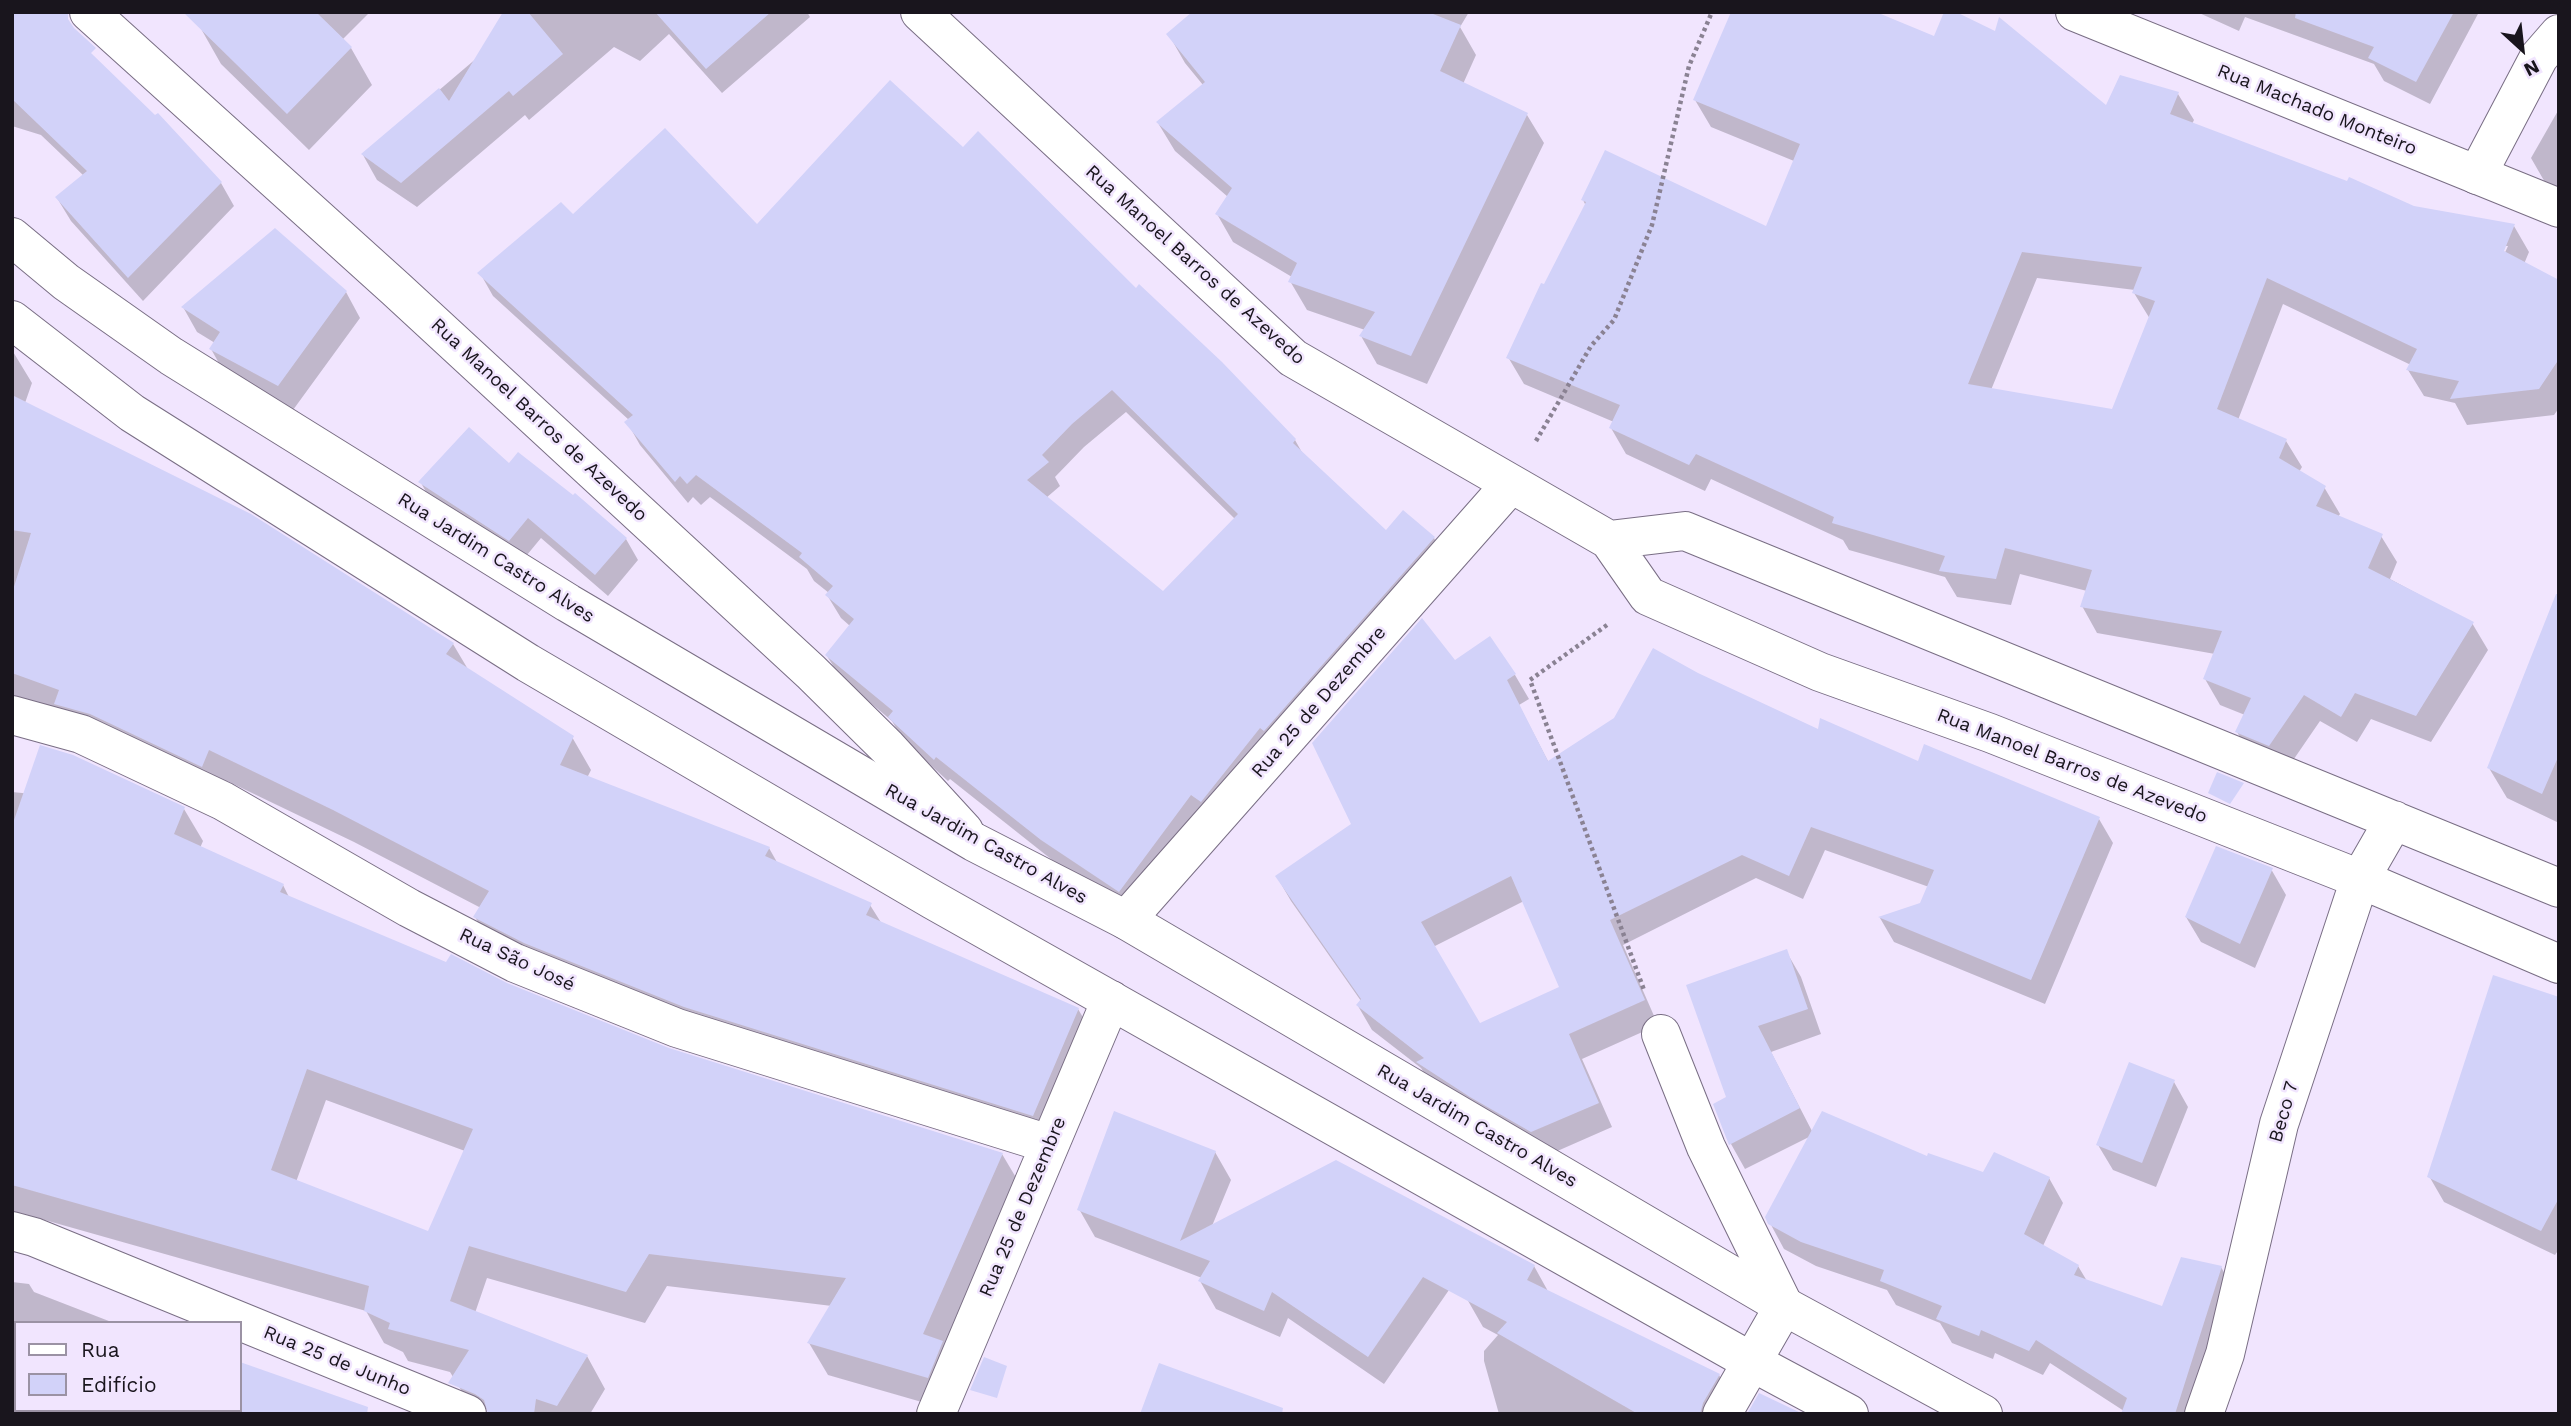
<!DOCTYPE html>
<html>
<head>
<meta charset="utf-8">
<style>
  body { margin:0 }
  #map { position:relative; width:2571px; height:1426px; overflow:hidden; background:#f1e5fe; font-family:"Work Sans",sans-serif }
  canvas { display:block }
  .frame { position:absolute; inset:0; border:14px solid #19151d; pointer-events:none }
  .legend { position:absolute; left:14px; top:1321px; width:228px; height:91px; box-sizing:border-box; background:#f1e5fe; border:2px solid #9b92a4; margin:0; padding:9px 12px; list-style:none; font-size:21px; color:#19151d }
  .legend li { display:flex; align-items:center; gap:14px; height:35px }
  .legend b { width:35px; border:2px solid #9b92a4 }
  .north { position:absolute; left:2487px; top:14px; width:70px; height:70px; -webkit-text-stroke:5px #f1e5fe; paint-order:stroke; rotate:153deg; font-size:19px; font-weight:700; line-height:28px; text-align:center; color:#19151d }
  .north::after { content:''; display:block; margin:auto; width:24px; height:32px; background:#19151d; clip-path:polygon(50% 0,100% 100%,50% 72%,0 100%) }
</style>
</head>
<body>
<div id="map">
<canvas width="2571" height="1426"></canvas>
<div class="frame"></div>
<ul class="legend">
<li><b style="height:9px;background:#fff"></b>Rua</li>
<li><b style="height:19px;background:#d2d2f9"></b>Edifício</li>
</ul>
<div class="north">N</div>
</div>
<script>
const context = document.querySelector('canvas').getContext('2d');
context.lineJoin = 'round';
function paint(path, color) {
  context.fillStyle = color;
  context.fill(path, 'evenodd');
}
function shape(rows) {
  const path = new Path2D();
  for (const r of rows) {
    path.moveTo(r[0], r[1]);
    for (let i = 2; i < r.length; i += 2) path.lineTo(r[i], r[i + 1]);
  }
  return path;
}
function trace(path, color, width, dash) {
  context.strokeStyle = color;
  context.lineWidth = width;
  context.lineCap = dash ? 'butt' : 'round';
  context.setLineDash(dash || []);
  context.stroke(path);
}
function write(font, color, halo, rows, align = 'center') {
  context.font = font + ' "Work Sans",sans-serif';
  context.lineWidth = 5;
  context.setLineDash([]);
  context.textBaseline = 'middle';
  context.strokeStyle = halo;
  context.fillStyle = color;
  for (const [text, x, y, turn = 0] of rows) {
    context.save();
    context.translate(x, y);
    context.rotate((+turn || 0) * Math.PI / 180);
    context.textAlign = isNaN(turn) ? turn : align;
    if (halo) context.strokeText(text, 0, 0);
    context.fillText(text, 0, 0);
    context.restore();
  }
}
paint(shape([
  [215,12,370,12,342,40,351,48,372,85,309,150,221,64,200,27],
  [506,12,807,12,810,17,722,93,669,34,640,61,614,47,529,120,525,115,417,207,377,180,363,155,478,57],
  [1194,12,1469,12,1460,27,1476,55,1463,84,1527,115,1544,143,1427,384,1377,364,1361,336,1365,330,1307,310,1290,281,1292,277,1233,242,1217,214,1228,197,1175,151,1158,123,1203,85,1185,63,1169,35],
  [2197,12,2479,12,2430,104,2384,81,2374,64,2245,17,2239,31],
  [12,85,221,183,234,206,143,301,71,221,57,198,84,176,41,135,12,126],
  [2178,94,2194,120,2192,124,2413,207,2514,226,2529,252,2524,264,2559,282,2559,408,2554,415,2467,425,2455,403,2424,396,2408,370,2411,365,2283,304,2238,420,2286,441,2302,467,2299,472,2324,487,2340,514,2338,517,2381,536,2397,562,2390,579,2472,623,2488,650,2431,742,2371,719,2357,742,2320,721,2285,772,2253,759,2237,732,2245,715,2220,705,2205,679,2215,654,2097,633,2082,606,2087,591,2020,574,2011,605,1957,597,1945,577,1849,550,1843,540,1711,479,1705,491,1626,454,1611,428,1614,422,1524,384,1508,357,1586,206,1583,200,1767,229,1794,161,1711,127,1695,100,2106,107],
  [2504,246,2508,246,2502,259],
  [2037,278,2135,290,2134,293,2150,319,2113,411,1991,390],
  [2559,109,2559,194,2550,191,2531,158],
  [963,149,1136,290,1295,440,1304,456,1387,533,1434,538,1447,561,1132,914,1056,863,950,779,948,781,903,740,892,721,841,678,827,656,850,626,841,618,827,595,829,593,814,581,807,569,710,497,701,505,693,497,688,503,640,445,627,422,629,420,493,296,480,273,573,216,757,226],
  [1126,412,1235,519,1164,593,1046,498,1060,486,1055,477,1084,447],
  [346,292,360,318,293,410,225,374,211,349,215,343,197,332,183,307],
  [12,350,32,383,25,403,453,644,469,671,572,737,591,770,587,778,769,848,778,864,870,905,882,924,1078,1009,1097,1041,1051,1147,494,949,475,917,481,908,354,842,227,781,220,798,12,698],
  [509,465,626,539,638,560,608,596,541,538,522,561,433,504,421,483],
  [2559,615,2559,823,2507,798,2489,768],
  [1455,662,1515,675,1529,699,1519,705,1549,763,1697,674,1819,732,2099,819,2113,843,2045,1004,1894,942,1880,918,1921,904,1929,887,1825,850,1803,899,1756,878,1623,945,1658,1025,1582,1059,1612,1127,1546,1156,1432,1086,1421,1068,1372,1030,1358,1006,1361,1001,1291,901,1277,877,1354,825],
  [1524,901,1561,988,1479,1026,1433,947],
  [12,792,184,809,203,841,200,848,283,885,290,899,447,964,506,985,670,1050,1002,1154,1021,1186,946,1409,828,1375,809,1343,832,1306,667,1286,645,1323,487,1278,475,1313,587,1356,605,1389,590,1414,501,1414,469,1403,450,1372,408,1361,403,1352,384,1343,366,1311,20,1213,18,1218,12,1217],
  [326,1100,465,1151,429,1234,296,1182],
  [2271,869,2286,895,2255,968,2201,942,2186,917],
  [1786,951,1801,977,1821,1034,1771,1052,1813,1133,1928,1158,1984,1174,2049,1178,2063,1203,2043,1246,2078,1266,2087,1281,2163,1309,2221,1267,2235,1292,2196,1414,2122,1414,2124,1411,2050,1363,2043,1375,1995,1353,1993,1359,1952,1343,1940,1323,1896,1305,1887,1290,1816,1266,1784,1249,1770,1223,1811,1136,1745,1169,1731,1144,1728,1098],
  [2559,1000,2559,1249,2555,1255,2444,1202,2429,1176],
  [2174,1082,2188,1107,2156,1187,2113,1170,2098,1145],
  [1215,1152,1231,1180,1212,1226,1534,1266,1549,1293,1719,1375,1735,1403,1728,1414,1499,1414,1484,1361,1484,1351,1498,1335,1483,1327,1467,1299,1460,1274,1384,1384,1288,1318,1280,1337,1216,1309,1200,1281,1202,1278,1095,1237,1079,1209],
  [12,1282,29,1284,34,1292,114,1323,16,1323,16,1410,240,1410,240,1370,354,1414,12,1414]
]), '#0003');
paint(shape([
  [12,12,68,12,68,19,74,28,96,48,91,53,155,115,158,113,222,182,128,278,55,197,87,171,12,99],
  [183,12,316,12,352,47,287,114],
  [503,12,528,12,563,54,513,96,509,91,401,183,361,154,439,88,449,101],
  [655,12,771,12,706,69],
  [1192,12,1428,12,1461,25,1440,71,1528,113,1411,356,1359,336,1375,312,1288,282,1297,263,1215,214,1232,188,1156,122,1205,82,1166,34],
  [1731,12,1876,12,1934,36,1944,12,1956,12,1995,31,1999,17,2106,105,2120,75,2179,92,2170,114,2347,181,2349,177,2414,206,2515,224,2504,251,2559,280,2559,359,2539,389,2450,399,2459,381,2406,370,2417,349,2267,278,2217,409,2287,439,2279,458,2326,486,2316,506,2383,534,2368,568,2474,622,2416,716,2355,693,2341,717,2304,695,2269,746,2235,732,2251,698,2203,679,2222,631,2080,607,2092,570,2005,548,1996,579,1939,571,1945,556,1832,523,1834,517,1696,454,1689,465,1609,428,1620,405,1506,358,1541,283,1544,284,1586,202,1581,200,1605,150,1766,226,1800,144,1693,100],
  [2022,252,2142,267,2132,293,2155,301,2112,409,1968,384],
  [2296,12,2454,12,2416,82,2368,58,2374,47,2295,18],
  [890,80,963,147,978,131,1136,288,1139,284,1222,362,1296,439,1293,443,1386,530,1403,510,1435,537,1264,731,1260,728,1201,802,1191,795,1119,892,1041,840,936,757,934,760,895,724,888,717,893,711,825,655,854,619,825,595,833,586,799,557,802,553,696,475,687,484,680,476,675,482,624,422,633,415,477,273,561,202,573,214,665,128,757,224],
  [1112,390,1238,514,1163,591,1027,480,1049,462,1042,455,1072,424],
  [275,228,347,291,278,386,209,349,220,332,181,307],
  [12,395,251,514,454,643,446,654,574,736,560,765,770,847,765,856,872,903,866,915,1079,1008,1033,1116,684,1007,524,943,473,917,489,891,333,810,209,750,202,767,90,714,54,704,59,690,12,673,12,593,31,533,12,530],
  [469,427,509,463,518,452,573,495,575,493,627,538,595,575,528,518,509,541,418,482],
  [2556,594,2559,594,2559,755,2542,794,2487,768],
  [1422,618,1455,660,1490,636,1516,674,1507,680,1548,761,1614,718,1653,648,1698,673,1818,729,1820,718,1918,761,1924,744,2100,817,2031,980,1878,917,1920,903,1934,870,1811,827,1789,876,1742,855,1610,920,1645,1000,1569,1034,1599,1103,1531,1132,1470,1097,1416,1062,1424,1058,1356,1005,1361,999,1275,876,1351,824,1312,743],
  [1511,876,1559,987,1480,1023,1421,922],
  [40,745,73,755,185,807,174,834,284,884,280,892,446,962,451,954,507,983,669,1048,1003,1153,923,1334,943,1341,928,1378,807,1343,846,1278,649,1254,626,1292,469,1246,450,1301,588,1355,557,1406,536,1399,534,1414,488,1414,484,1400,475,1394,448,1383,469,1350,388,1329,390,1323,364,1311,369,1286,12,1185,12,826],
  [307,1069,473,1129,428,1231,271,1170],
  [2217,772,2244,783,2230,804,2208,793],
  [2216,846,2273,868,2240,944,2185,917],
  [1787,949,1808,1009,1758,1026,1800,1108,1729,1145,1713,1104,1726,1097,1686,985],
  [2493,975,2559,997,2559,1198,2541,1231,2427,1177],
  [2129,1062,2175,1080,2142,1163,2096,1145],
  [1114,1111,1216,1151,1180,1241,1336,1160,1535,1265,1527,1280,1720,1374,1703,1403,1700,1414,1638,1414,1497,1333,1507,1322,1423,1277,1368,1357,1272,1292,1264,1311,1198,1281,1210,1261,1077,1210],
  [1822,1111,1927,1156,1928,1153,1983,1172,1994,1152,2050,1177,2024,1234,2079,1265,2074,1275,2162,1306,2181,1257,2222,1266,2175,1414,2121,1414,2127,1398,2036,1340,2029,1351,1981,1330,1979,1336,1936,1319,1942,1306,1880,1281,1884,1270,1801,1242,1768,1224,1765,1217],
  [984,1357,1007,1366,997,1398,970,1390],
  [240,1362,368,1407,367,1414,240,1414],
  [1159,1363,1283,1408,1282,1414,1140,1414],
  [1759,1393,1801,1413,1802,1414,1747,1414]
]), '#d2d2f9');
const minor = shape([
  [89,12,396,289,811,672,887,747,964,831],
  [920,12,1293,358,1609,540,1648,596,1820,672,1990,733,2360,879,2559,964],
  [2477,175,2539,57,2559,34],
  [1609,540,1685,531,2559,888],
  [12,715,81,734,223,801,409,908,515,963,677,1028,1049,1144],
  [1126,920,1511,484],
  [1661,1034,1706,1147,1784,1306,1722,1414],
  [12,1231,34,1237,467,1414],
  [936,1414,1111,1000],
  [2204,1414,2225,1354,2279,1124,2360,879,2394,820]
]);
const tertiary = shape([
  [2075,12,2559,208],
  [12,237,66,282,171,356,568,603,974,842,1126,920,1784,1306,1983,1414],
  [12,320,132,413,528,663,933,900,1752,1362,1849,1414]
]);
trace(minor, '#796e84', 40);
trace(tertiary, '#796e84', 40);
trace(shape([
  [1536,441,1591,346,1614,320,1652,225,1689,66,1712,12],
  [1607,625,1530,680,1644,990]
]), '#8a8293', 4.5, [3.5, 3.5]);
trace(minor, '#fff', 38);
trace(tertiary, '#fff', 38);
write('19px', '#19151d', '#f1e5fe', [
  ["Rua Machado Monteiro",2317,110,22],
  ["Rua Manoel Barros de Azevedo",1195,265,42],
  ["Rua Manoel Barros de Azevedo",539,420,43],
  ["Rua Jardim Castro Alves",496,558,32],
  ["Rua 25 de Dezembre",1319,702,-49],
  ["Rua Manoel Barros de Azevedo",2072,766,21],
  ["Rua Jardim Castro Alves",986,844,29],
  ["Rua São José",517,960,25],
  ["Beco 7",2284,1112,-74],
  ["Rua Jardim Castro Alves",1477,1126,30],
  ["Rua 25 de Dezembre",1023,1207,-67],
  ["Rua 25 de Junho",337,1361,22]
]);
</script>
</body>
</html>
